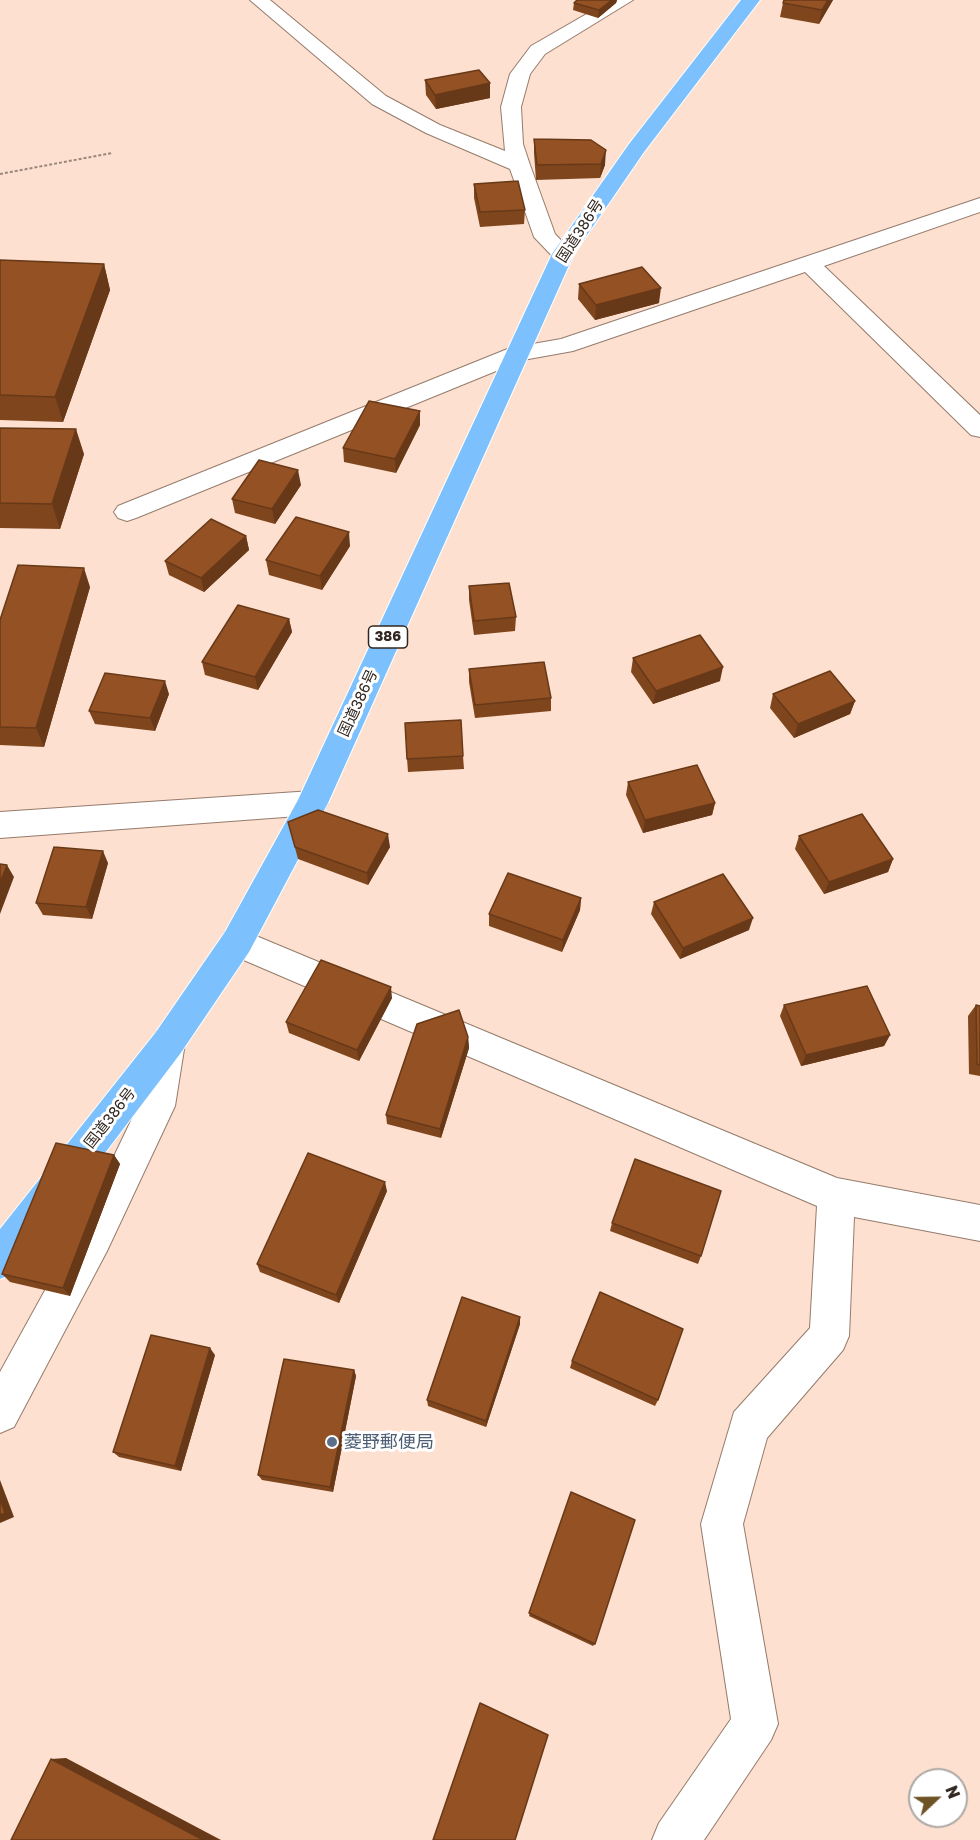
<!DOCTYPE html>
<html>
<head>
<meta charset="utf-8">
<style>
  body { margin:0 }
  #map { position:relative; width:980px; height:1840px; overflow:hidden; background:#fde0cf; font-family:"Golos Text",sans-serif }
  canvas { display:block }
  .north { position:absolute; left:908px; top:1768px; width:60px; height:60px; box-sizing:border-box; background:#fff; border:2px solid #ada9a6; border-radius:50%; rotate:68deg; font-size:16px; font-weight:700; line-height:24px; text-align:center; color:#312720 }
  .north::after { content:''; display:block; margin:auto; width:21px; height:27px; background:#6d5325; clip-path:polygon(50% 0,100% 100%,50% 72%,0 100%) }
</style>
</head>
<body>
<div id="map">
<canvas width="980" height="1840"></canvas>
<div class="north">N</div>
</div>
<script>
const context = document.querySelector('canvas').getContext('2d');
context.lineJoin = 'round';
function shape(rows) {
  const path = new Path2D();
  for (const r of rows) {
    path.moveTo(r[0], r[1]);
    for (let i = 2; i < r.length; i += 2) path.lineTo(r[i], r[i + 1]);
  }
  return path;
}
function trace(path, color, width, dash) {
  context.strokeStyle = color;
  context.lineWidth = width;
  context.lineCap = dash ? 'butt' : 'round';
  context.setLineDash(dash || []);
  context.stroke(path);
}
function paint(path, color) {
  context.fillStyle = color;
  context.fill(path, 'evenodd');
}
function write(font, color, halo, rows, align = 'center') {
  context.font = font + ' "Golos Text","Noto Sans JP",sans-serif';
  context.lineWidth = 6;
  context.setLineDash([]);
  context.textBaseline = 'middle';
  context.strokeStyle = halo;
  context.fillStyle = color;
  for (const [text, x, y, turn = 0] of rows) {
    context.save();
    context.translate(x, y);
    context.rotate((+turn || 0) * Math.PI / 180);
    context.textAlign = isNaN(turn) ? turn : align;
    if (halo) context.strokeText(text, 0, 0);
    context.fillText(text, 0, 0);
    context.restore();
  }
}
const street = shape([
  [250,0,270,0,386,96,440,125,505,151,501,107,510,74,531,46,611,0,633,0,545,54,530,74,521,107,523,144,530,165,555,234,574,254,571,259,555,259,534,237,510,169,426,133,372,104,250,0],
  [980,198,980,212,824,266,980,415,980,437,971,435,805,272,573,351,523,360,136,518,127,521,118,518,114,512,118,506,510,348,561,339,980,198],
  [312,791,323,794,328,803,323,812,312,815,0,838,0,812,312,791],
  [237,928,837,1178,980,1205,980,1241,854,1217,849,1336,843,1350,767,1438,743,1524,778,1724,771,1740,704,1840,652,1840,659,1823,731,1719,701,1524,734,1412,810,1328,817,1206,225,952,220,942,225,932,237,928],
  [168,1027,180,1032,185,1043,175,1106,107,1251,14,1427,0,1433,0,1372,81,1225,139,1104,151,1043,156,1032,168,1027]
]);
const highway = shape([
  [741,0,760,0,644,152,574,254,328,803,249,952,180,1054,14,1273,0,1279,0,1229,156,1032,225,932,298,800,552,254,629,144,741,0]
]);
trace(street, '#957b6c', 2);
trace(highway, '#fff', 2);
trace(shape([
  [0,174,112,153]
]), '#9b877b', 2, [3, 2]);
paint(street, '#fff');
paint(highway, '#7cc0fd');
paint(shape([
  [577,0,617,0,616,3,598,18,573,10,574,3],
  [833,0,819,24,780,17,783,3],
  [425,80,490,98,436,109,426,95],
  [534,139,605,165,600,178,536,180,534,153],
  [474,184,525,210,524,224,480,227,474,198],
  [0,260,104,264,110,290,63,422,0,420],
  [579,284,659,303,595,320,578,299],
  [420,425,396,473,344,462,343,448],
  [0,428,84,454,60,529,0,528],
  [301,485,275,524,235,513,232,499],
  [246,536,249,550,204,592,169,575,165,561],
  [350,546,322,590,269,575,266,560],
  [469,586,516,617,515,631,474,635,469,600],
  [90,587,44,747,0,745,0,620],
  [289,619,292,632,258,690,205,675,202,662],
  [633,658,720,681,653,704,631,672],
  [469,669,551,698,551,711,475,718,469,682],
  [169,694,155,731,95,724,89,711],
  [773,694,855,701,850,714,794,738,770,708],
  [463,756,464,769,408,772,407,759],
  [628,782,715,803,712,815,643,833,626,795],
  [288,822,390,847,368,885,298,859],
  [799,836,893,859,888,872,824,894,795,849],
  [108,863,92,919,43,915,36,903],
  [581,898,580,910,562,952,489,926,489,914],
  [654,902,749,930,680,959,651,914],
  [392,998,359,1061,289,1033,286,1022],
  [784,1005,890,1035,884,1046,801,1066,780,1016],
  [976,1005,980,1006,980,1076,969,1074,968,1016],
  [468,1037,469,1048,441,1138,387,1124,386,1115],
  [114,1155,120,1164,70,1296,10,1282,2,1274],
  [387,1191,339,1303,260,1272,257,1264],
  [612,1223,701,1256,698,1264,610,1231],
  [520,1317,520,1324,486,1427,428,1406,427,1400],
  [215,1355,181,1471,119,1457,113,1452],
  [572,1361,658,1400,655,1406,570,1368],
  [354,1370,356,1376,333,1492,262,1480,258,1475],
  [571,1492,595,1644,593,1646,529,1616]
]), '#7f461e');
paint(shape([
  [612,0,617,0,616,3,598,18,599,10],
  [828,0,833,0,819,24,822,10],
  [490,83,490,98,436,109,435,95],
  [606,150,605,165,600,178,601,164],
  [104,264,110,290,63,422,55,397],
  [661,288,659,303,595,320,596,305],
  [420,411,420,425,396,473,395,459],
  [76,429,84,454,60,529,52,504],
  [298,470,301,485,275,524,272,509],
  [349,532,350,546,322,590,320,576],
  [246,536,249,550,204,592,201,578],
  [84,568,90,587,44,747,36,728],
  [289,619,292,632,258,690,255,677],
  [723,667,720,681,653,704,656,691],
  [165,681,169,694,155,731,150,718],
  [855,701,850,714,794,738,798,724],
  [715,803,712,815,643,833,645,820],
  [388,834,390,847,368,885,367,873],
  [103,851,108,863,92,919,86,907],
  [893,859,888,872,824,894,829,882],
  [7,865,14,877,0,914,0,883],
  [581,898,580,910,562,952,563,940],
  [753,918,749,930,680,959,683,948],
  [391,987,392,998,359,1061,357,1050],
  [890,1035,884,1046,801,1066,806,1055],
  [468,1037,469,1048,441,1138,440,1129],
  [114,1155,120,1164,70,1296,63,1288],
  [385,1182,387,1191,339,1303,336,1295],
  [520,1317,520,1324,486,1427,486,1421],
  [210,1348,215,1355,181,1471,175,1466],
  [354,1370,356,1376,333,1492,330,1487],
  [0,1480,14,1517,0,1523],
  [66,1758,221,1840,203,1840,51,1759]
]), '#683918');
const building = shape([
  [577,0,612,0,599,10,574,3,577,0],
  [784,0,828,0,822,10,783,3,784,0],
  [479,70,490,83,435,95,425,80,479,70],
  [534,139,591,140,606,150,601,164,537,165,534,139],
  [518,181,525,210,480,212,474,184,518,181],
  [0,260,104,264,55,397,0,395,0,260],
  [642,267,661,288,596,305,579,284,642,267],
  [369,401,420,411,395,459,343,448,369,401],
  [0,428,76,429,52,504,0,503,0,428],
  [259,460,298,470,272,509,232,499,259,460],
  [296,517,349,532,320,576,266,560,296,517],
  [211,519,246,536,201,578,165,561,211,519],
  [18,565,84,568,36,728,0,727,0,620,18,565],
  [509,583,516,617,474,621,469,586,509,583],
  [238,605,289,619,255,677,202,662,238,605],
  [700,635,723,667,656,691,633,658,700,635],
  [544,662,551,698,475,705,469,669,544,662],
  [830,671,855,701,798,724,773,694,830,671],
  [105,673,165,681,150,718,89,711,105,673],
  [461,720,463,756,407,759,405,723,461,720],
  [697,765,715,803,645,820,628,782,697,765],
  [318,810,388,834,367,873,295,847,288,822,318,810],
  [862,814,893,859,829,882,799,836,862,814],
  [54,847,103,851,86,907,36,903,54,847],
  [0,864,7,865,0,883,0,864],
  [508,873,581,898,563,940,489,914,508,873],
  [723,874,753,918,683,948,654,902,723,874],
  [321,960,391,987,357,1050,286,1022,321,960],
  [867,986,890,1035,806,1055,784,1005,867,986],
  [976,1005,980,1006,980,1065,977,1064,976,1005],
  [459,1010,468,1037,440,1129,386,1115,417,1024,459,1010],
  [56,1143,114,1155,63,1288,2,1274,56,1143],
  [308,1153,385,1182,336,1295,257,1264,308,1153],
  [635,1159,721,1191,701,1256,612,1223,635,1159],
  [600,1292,683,1329,658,1400,572,1361,600,1292],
  [462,1297,520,1317,486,1421,427,1400,462,1297],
  [151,1335,210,1348,175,1466,113,1452,151,1335],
  [284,1359,354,1370,330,1487,258,1475,284,1359],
  [571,1492,635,1520,595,1644,529,1613,571,1492],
  [0,1499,5,1513,0,1515,0,1499],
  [480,1703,548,1735,515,1840,433,1840,480,1703],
  [51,1759,203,1840,11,1840,51,1759]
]);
paint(building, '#945123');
trace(building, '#683918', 1.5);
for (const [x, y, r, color] of [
  [332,1442,6,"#5c6f8a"]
]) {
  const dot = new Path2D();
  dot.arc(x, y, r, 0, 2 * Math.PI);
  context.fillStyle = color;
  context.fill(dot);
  trace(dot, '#fff', 2);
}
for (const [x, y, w] of [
  [388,637,39]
]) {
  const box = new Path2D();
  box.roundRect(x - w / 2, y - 11, w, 22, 4.5);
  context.fillStyle = '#fff';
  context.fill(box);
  trace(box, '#312720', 1.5);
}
write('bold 14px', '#312720', null, [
  ["386",388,637]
]);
write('15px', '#312720', '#fff', [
  ["国道386号",580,231,-57],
  ["国道386号",358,703,-65],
  ["国道386号",110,1118,-52]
]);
write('18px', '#4e5e75', '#fff', [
  ["菱野郵便局",344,1442]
], 'left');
</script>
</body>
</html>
